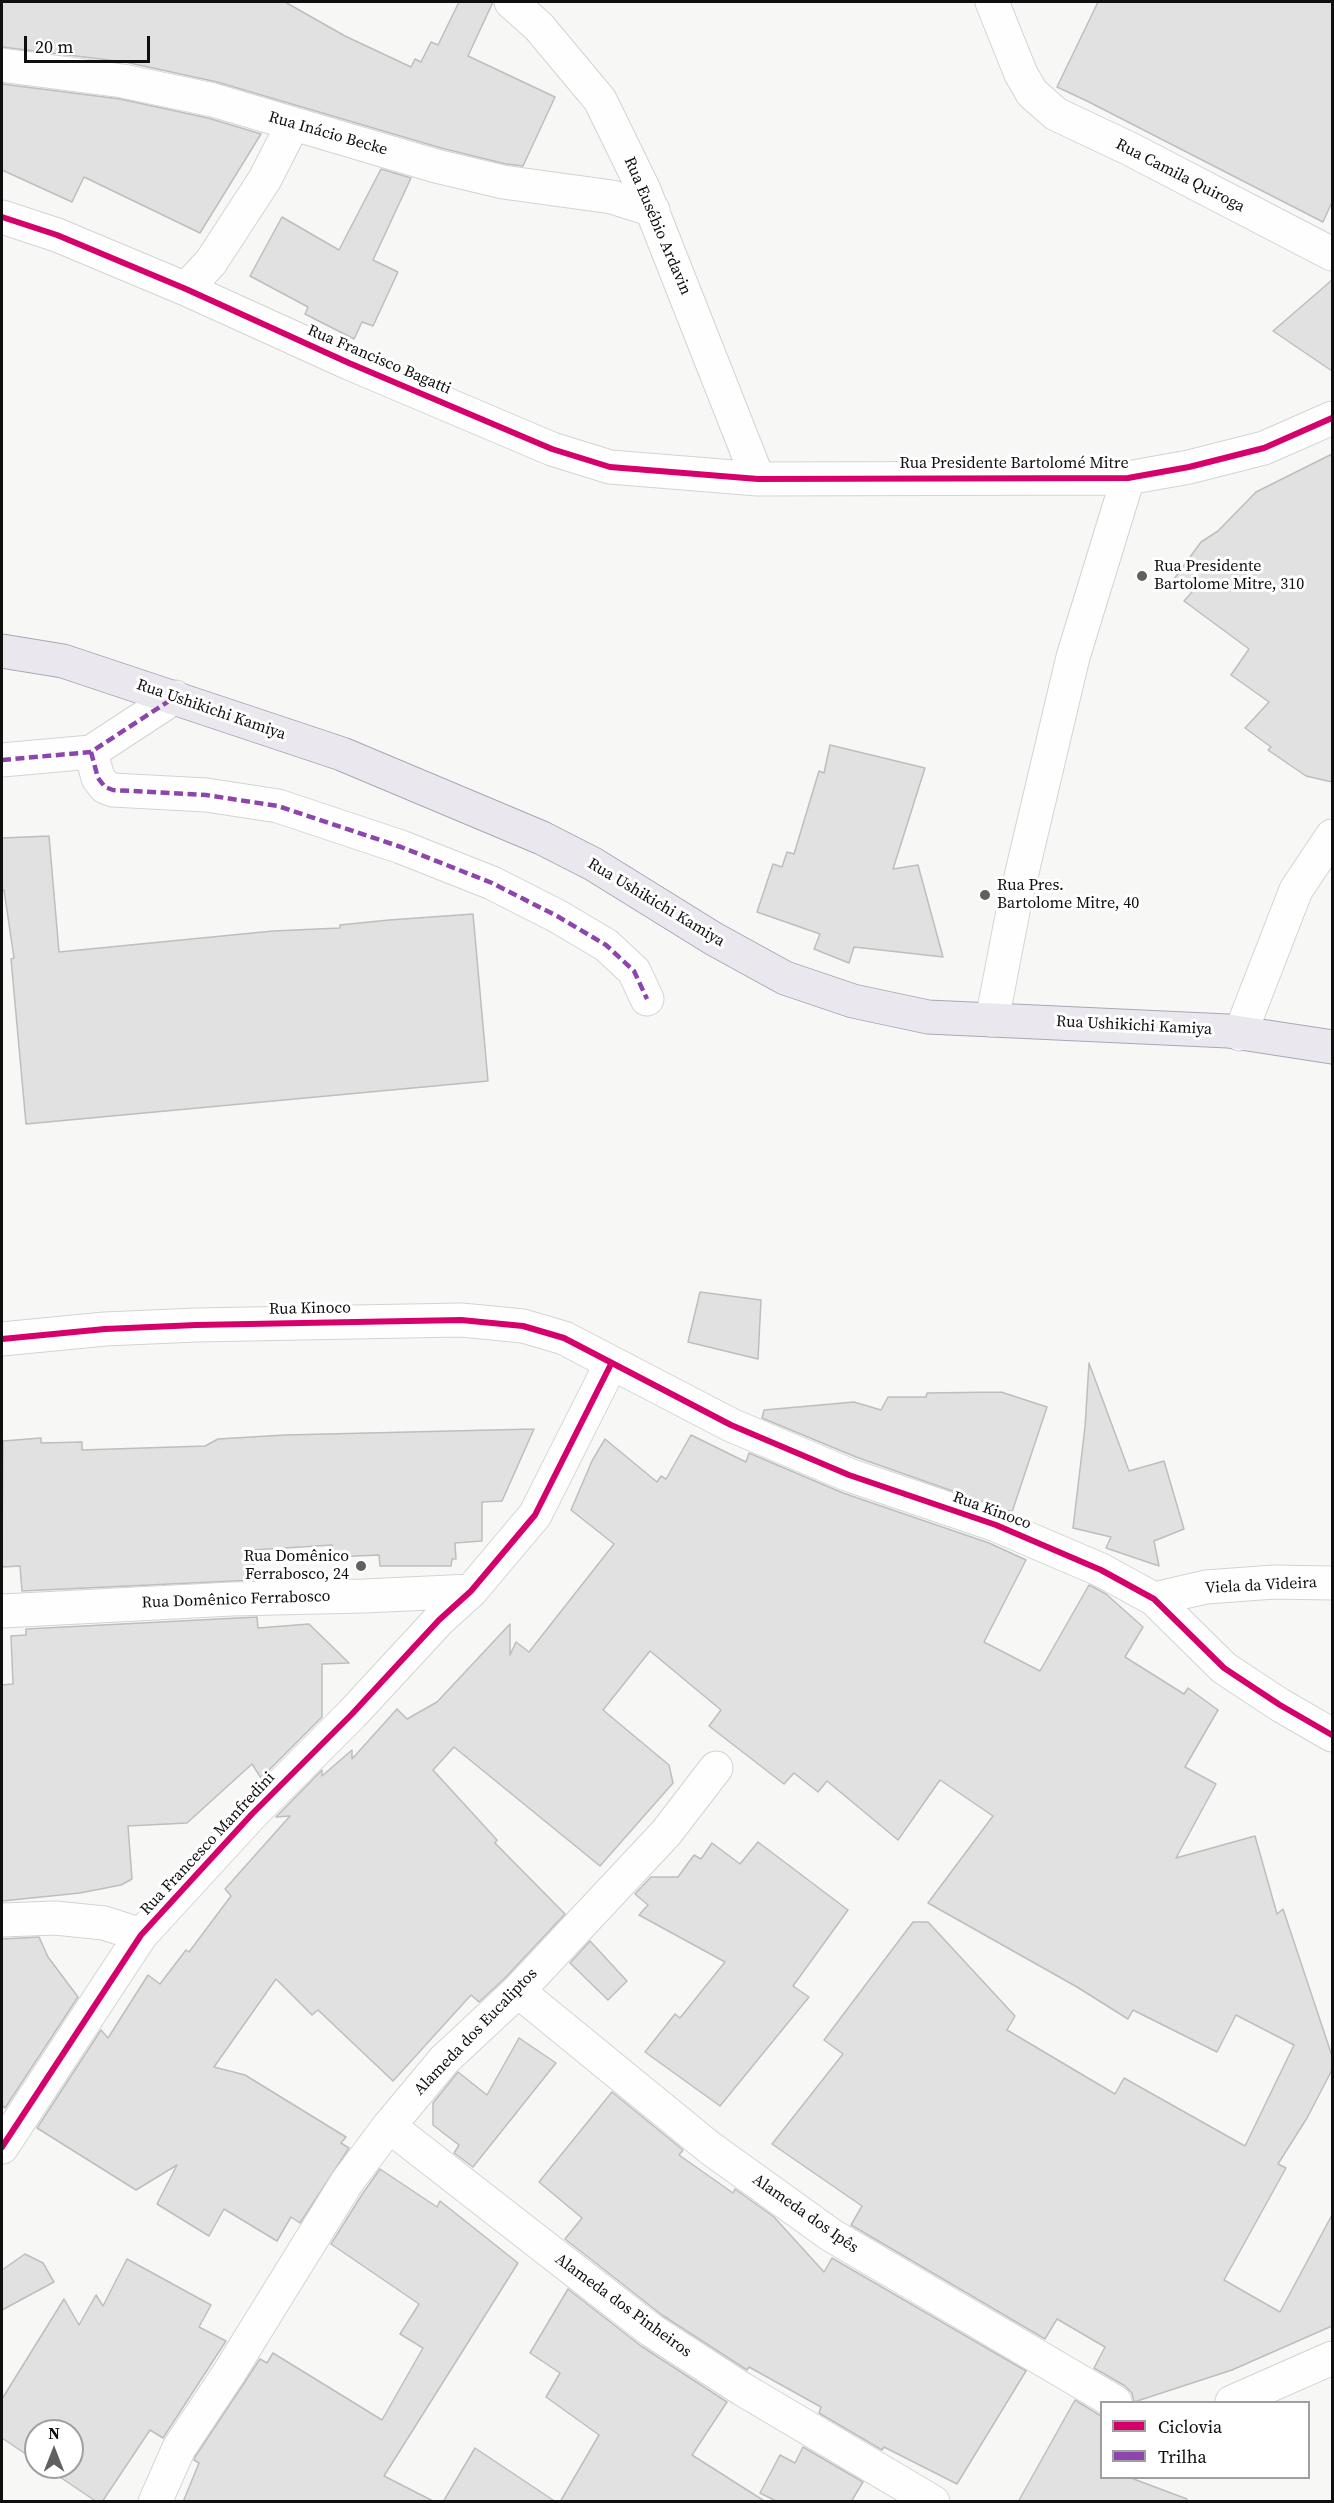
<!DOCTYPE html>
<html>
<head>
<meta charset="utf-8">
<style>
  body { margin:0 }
  #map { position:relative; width:1334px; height:2503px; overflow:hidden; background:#f7f8f6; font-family:"Source Serif 4",serif }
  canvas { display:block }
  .frame { position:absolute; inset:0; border:3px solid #0e0f0e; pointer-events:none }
  .legend { position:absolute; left:1100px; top:2401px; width:210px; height:78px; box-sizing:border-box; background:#fff; border:2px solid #9f9f9f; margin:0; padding:8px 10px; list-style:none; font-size:18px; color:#0e0f0e }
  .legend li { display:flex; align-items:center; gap:12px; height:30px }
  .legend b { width:30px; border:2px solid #9f9f9f }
  .north { position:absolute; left:24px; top:2419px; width:60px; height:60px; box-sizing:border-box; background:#fff; border:2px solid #9f9f9f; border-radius:50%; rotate:0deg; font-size:16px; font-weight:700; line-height:24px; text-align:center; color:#0e0f0e }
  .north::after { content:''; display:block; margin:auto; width:21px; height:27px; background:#60615f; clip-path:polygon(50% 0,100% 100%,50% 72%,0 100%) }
  .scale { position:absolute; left:24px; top:36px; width:126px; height:27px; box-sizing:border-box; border:3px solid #0e0f0e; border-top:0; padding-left:8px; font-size:18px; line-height:21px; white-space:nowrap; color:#0e0f0e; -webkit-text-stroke:4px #fff; paint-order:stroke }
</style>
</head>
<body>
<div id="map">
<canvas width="1334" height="2503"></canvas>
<div class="frame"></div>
<ul class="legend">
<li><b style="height:8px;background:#d6006c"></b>Ciclovia</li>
<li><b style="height:8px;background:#8e44ad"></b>Trilha</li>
</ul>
<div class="north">N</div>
<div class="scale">20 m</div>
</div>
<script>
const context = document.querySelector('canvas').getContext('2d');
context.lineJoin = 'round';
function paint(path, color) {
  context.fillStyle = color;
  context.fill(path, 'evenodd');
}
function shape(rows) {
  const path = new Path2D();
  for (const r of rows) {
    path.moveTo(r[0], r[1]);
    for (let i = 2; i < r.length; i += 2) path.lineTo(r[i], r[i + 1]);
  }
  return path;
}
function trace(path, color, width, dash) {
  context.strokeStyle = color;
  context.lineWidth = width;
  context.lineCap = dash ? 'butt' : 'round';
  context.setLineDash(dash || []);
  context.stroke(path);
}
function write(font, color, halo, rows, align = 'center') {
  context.font = font + ' "Source Serif 4",serif';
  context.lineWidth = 6;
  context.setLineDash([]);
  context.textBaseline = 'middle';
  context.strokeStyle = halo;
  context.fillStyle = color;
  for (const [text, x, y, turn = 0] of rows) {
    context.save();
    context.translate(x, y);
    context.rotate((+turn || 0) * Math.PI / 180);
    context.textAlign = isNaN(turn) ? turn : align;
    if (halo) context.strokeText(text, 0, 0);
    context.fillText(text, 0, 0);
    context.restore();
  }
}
const building = shape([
  [2,2,285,2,345,36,411,67,415,59,421,62,431,42,438,45,459,2,493,2,468,56,555,97,523,166,506,164,441,148,217,82,125,62,2,47,2,2],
  [1098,2,1332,2,1332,202,1323,222,1087,101,1057,87,1098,2],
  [2,84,120,99,208,118,261,134,200,233,84,177,72,202,2,170,2,84],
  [381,169,411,178,373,260,398,272,373,326,362,322,354,339,305,314,308,307,250,276,282,217,339,250,381,169],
  [1332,280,1332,371,1273,331,1332,280],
  [1332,454,1332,782,1306,776,1268,750,1271,747,1245,728,1269,702,1231,675,1249,649,1184,601,1192,592,1174,579,1201,542,1218,531,1256,492,1332,454],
  [830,745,925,768,893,869,918,865,943,957,854,947,849,963,814,949,820,934,757,912,773,864,782,867,787,852,794,854,819,771,824,773,830,745],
  [49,836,59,952,273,931,340,928,340,925,389,920,473,914,488,1081,26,1124,11,959,14,958,4,890,2,891,2,838,49,836],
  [700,1292,761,1300,758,1359,688,1342,700,1292],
  [1089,1363,1129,1471,1164,1461,1184,1529,1154,1541,1159,1566,1106,1548,1111,1537,1073,1528,1085,1427,1089,1363],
  [1001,1392,1047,1407,1012,1512,856,1457,762,1418,764,1410,854,1402,881,1410,888,1397,926,1397,927,1393,1001,1392],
  [534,1429,502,1501,482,1502,482,1541,455,1543,456,1559,452,1559,451,1566,380,1566,379,1555,333,1557,332,1545,253,1550,255,1580,22,1591,20,1566,2,1567,3,1441,41,1438,41,1443,82,1442,82,1450,205,1446,218,1439,285,1435,534,1429],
  [691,1435,746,1462,749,1453,843,1493,989,1543,1026,1560,984,1642,1040,1671,1089,1585,1093,1587,1106,1594,1143,1627,1125,1657,1184,1694,1188,1688,1218,1710,1185,1767,1216,1784,1176,1858,1255,1836,1277,1914,1283,1909,1332,2056,1332,2070,1307,2118,1278,2164,1286,2168,1224,2280,1280,2312,1332,2215,1332,2326,1232,2370,1134,2402,1132,2393,1125,2386,1094,2368,1105,2347,1057,2319,1045,2339,851,2225,862,2206,772,2144,843,2054,824,2040,913,1922,928,1922,1015,2016,1007,2030,1115,2094,1124,2078,1245,2146,1294,2045,1236,2015,1217,2052,1133,2010,1128,2019,1077,1987,928,1903,993,1816,940,1780,898,1840,827,1781,818,1792,794,1773,784,1784,709,1726,721,1710,650,1651,603,1710,669,1765,673,1783,600,1866,454,1747,433,1770,497,1840,495,1843,565,1914,505,1978,479,2002,471,1995,393,2081,318,2010,312,2015,276,1979,214,2067,245,2075,346,2137,341,2143,349,2148,300,2223,291,2217,277,2241,224,2209,209,2236,157,2204,177,2165,136,2190,37,2128,101,2030,108,2038,148,1975,160,1984,186,1950,189,1952,231,1896,225,1889,290,1816,276,1817,322,1770,322,1776,352,1750,352,1759,397,1709,407,1719,437,1702,510,1624,510,1655,516,1642,529,1652,614,1544,571,1510,592,1461,605,1439,657,1482,661,1476,666,1479,691,1435],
  [257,1617,258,1628,309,1624,349,1663,322,1664,322,1717,261,1778,252,1764,187,1823,128,1826,132,1879,121,1885,80,1893,2,1901,2,1685,13,1684,11,1636,26,1635,26,1629,257,1617],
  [758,1842,848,1910,793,1986,809,1997,720,2106,645,2052,675,2014,680,2018,725,1962,639,1915,648,1905,635,1894,651,1877,678,1877,694,1855,701,1859,712,1843,740,1864,758,1842],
  [39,1937,48,1957,78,1997,5,2108,2,2105,2,1939,39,1937],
  [590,1941,627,1981,608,2000,570,1963,590,1941],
  [519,2038,556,2063,473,2167,454,2153,459,2145,433,2125,433,2103,458,2072,487,2095,519,2038],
  [612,2092,683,2150,679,2155,733,2193,735,2189,774,2217,824,2272,832,2258,1026,2371,957,2484,884,2447,882,2450,819,2413,821,2407,749,2367,747,2370,662,2315,565,2239,582,2218,539,2182,612,2092],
  [380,2169,437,2207,440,2201,518,2263,384,2476,435,2502,183,2502,199,2463,194,2460,195,2457,260,2359,267,2363,273,2353,382,2420,423,2348,400,2334,419,2304,331,2244,363,2193,380,2169],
  [25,2254,43,2263,54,2282,2,2310,2,2270,25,2254],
  [127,2259,211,2305,199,2327,226,2341,163,2438,150,2430,102,2502,97,2502,45,2467,72,2467,72,2431,36,2431,36,2461,2,2438,2,2399,64,2299,79,2325,96,2295,103,2306,127,2259],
  [568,2289,641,2346,727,2402,692,2455,766,2502,560,2502,599,2435,546,2397,560,2373,530,2353,568,2289],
  [1075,2400,1101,2416,1101,2478,1131,2478,1187,2499,1186,2502,1018,2502,1075,2400],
  [803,2447,863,2482,851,2502,778,2502,760,2493,780,2455,795,2463,803,2447],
  [475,2448,556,2502,443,2502,475,2448]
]);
paint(building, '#e0e1e0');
trace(building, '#bdbebd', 1.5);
const minor = shape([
  [511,2,539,27,600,100,644,190,758,479],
  [992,2,1021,74,1032,93,1056,114,1130,149,1332,254],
  [2,65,123,81,213,100,436,166,503,182,612,197,653,210],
  [2,217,57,235,186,289,349,363,552,449,610,467,758,479,1128,478,1189,467,1264,448,1332,418],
  [186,289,211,262,265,179,293,124],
  [91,752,98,778,105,787,113,790,206,795,278,806,401,847,492,883,557,916,606,945,634,971,647,999],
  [2,760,91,752,175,697],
  [992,1020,1014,906,1073,657,1128,478],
  [1240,1034,1296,890,1332,836],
  [2,1339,105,1329,196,1325,461,1320,523,1326,564,1338,731,1425,849,1475,996,1525,1101,1570,1154,1599,1224,1668,1280,1705,1332,1735],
  [1154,1599,1206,1587,1274,1582,1332,1583],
  [2,1611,232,1599,364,1596,471,1591],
  [2,1920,55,1918,104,1923,141,1935],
  [518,1991,710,2148,831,2235,1115,2402],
  [389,2126,651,2330,742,2389,933,2502],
  [2,2147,141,1935,252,1814,352,1714,439,1620,471,1591,535,1515,611,1364],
  [1232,2402,1332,2358],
  [155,2502,179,2448,229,2373,347,2182,389,2126,444,2060,518,1991,666,1833,716,1768]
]);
const major = shape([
  [2,651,63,661,342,754,542,838,593,864,714,939,785,978,853,1001,928,1017,1228,1031,1332,1047]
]);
trace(minor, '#d3d4d2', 35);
trace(major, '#aba6b3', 35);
trace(minor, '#fefefe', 33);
trace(major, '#eae7ee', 33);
trace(shape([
  [91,752,98,778,105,787,113,790,206,795,278,806,401,847,492,883,557,916,606,945,634,971,647,999],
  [2,760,91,752,175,697]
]), '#8e44ad', 4.5, [9, 4.5]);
trace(shape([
  [2,217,57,235,186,289,349,363,552,449,610,467,758,479,1128,478,1189,467,1264,448,1332,418],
  [2,1339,105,1329,196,1325,461,1320,523,1326,564,1338,731,1425,849,1475,996,1525,1101,1570,1154,1599,1224,1668,1280,1705,1332,1735],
  [2,2147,141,1935,252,1814,352,1714,439,1620,471,1591,535,1515,611,1364]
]), '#d6006c', 6);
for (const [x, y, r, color] of [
  [1142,576,6,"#60615f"],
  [985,895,6,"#60615f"],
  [361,1566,6,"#60615f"]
]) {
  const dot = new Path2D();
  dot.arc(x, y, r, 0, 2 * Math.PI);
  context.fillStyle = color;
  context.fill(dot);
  trace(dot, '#fff', 2);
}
write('16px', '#0e0f0e', '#fff', [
  ["Rua Inácio Becke",328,134,16],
  ["Rua Camila Quiroga",1180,176,27],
  ["Rua Eusébio Ardavin",657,226,67],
  ["Rua Francisco Bagatti",379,360,23],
  ["Rua Presidente Bartolomé Mitre",1014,464],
  ["Rua Ushikichi Kamiya",211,710,19],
  ["Rua Ushikichi Kamiya",656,903,31],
  ["Rua Ushikichi Kamiya",1134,1026,3],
  ["Rua Kinoco",310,1309,-1],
  ["Rua Kinoco",992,1511,20],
  ["Viela da Videira",1261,1586,-3],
  ["Rua Domênico Ferrabosco",236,1600,-2],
  ["Rua Francesco Manfredini",208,1844,-47],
  ["Alameda dos Eucaliptos",476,2032,-46],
  ["Alameda dos Ipês",805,2214,35],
  ["Alameda dos Pinheiros",623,2306,36]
]);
write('16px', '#0e0f0e', '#fff', [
  ["Rua Presidente",1154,567],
  ["Bartolome Mitre, 310",1154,585],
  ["Rua Pres.",997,886],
  ["Bartolome Mitre, 40",997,904],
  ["Rua Domênico",349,1557,"right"],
  ["Ferrabosco, 24",349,1575,"right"]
], 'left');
</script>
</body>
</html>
